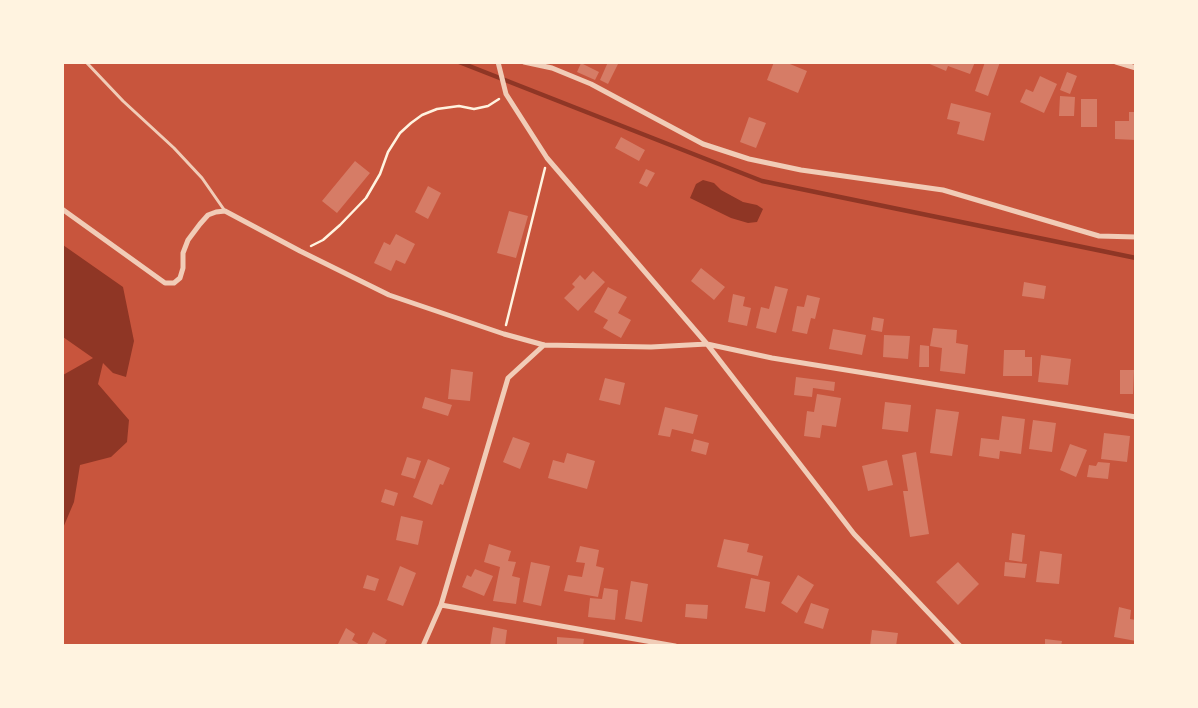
<!DOCTYPE html>
<html>
<head>
<meta charset="utf-8">
<style>
  body { margin:0 }
  #map { position:relative; width:1198px; height:708px; overflow:hidden; background:#c8553d; font-family:"PT Sans Narrow",sans-serif }
  canvas { display:block }
  .frame { position:absolute; inset:0; border:64px solid #fff3e0; pointer-events:none }
</style>
</head>
<body>
<div id="map">
<canvas width="1198" height="708"></canvas>
<div class="frame"></div>
</div>
<script>
const context = document.querySelector('canvas').getContext('2d');
context.lineJoin = 'round';
function paint(path, color) {
  context.fillStyle = color;
  context.fill(path, 'evenodd');
}
function shape(rows) {
  const path = new Path2D();
  for (const r of rows) {
    path.moveTo(r[0], r[1]);
    for (let i = 2; i < r.length; i += 2) path.lineTo(r[i], r[i + 1]);
  }
  return path;
}
function trace(path, color, width, dash) {
  context.strokeStyle = color;
  context.lineWidth = width;
  context.lineCap = dash ? 'butt' : 'round';
  context.setLineDash(dash || []);
  context.stroke(path);
}
paint(shape([
  [703,180,714,183,721,190,743,202,757,205,763,209,757,222,748,223,731,218,690,198,696,184],
  [63,245,123,287,134,341,126,377,113,373,103,363,98,384,129,420,127,442,111,457,80,465,74,502,63,528,63,375,93,358,63,337]
]), '#8f3625');
trace(shape([
  [459,62,762,181,1136,258]
]), '#8f3625', 4.5);
paint(shape([
  [608,62,618,64,608,84,600,80],
  [774,62,785,62,807,71,798,93,767,80],
  [925,62,975,62,970,74,948,66,946,71],
  [985,62,1000,62,988,96,975,91],
  [581,63,599,72,595,80,577,72],
  [1067,72,1077,76,1070,94,1060,90],
  [1040,76,1057,84,1044,113,1020,102,1026,89,1033,92],
  [1060,96,1075,97,1074,116,1059,116],
  [1081,99,1097,99,1097,127,1081,127],
  [951,103,991,113,984,141,957,134,960,122,947,119],
  [1129,112,1136,112,1136,140,1115,139,1115,121,1129,121],
  [749,117,766,123,756,148,740,142],
  [621,137,645,150,639,161,615,148],
  [355,161,370,173,337,213,322,201],
  [646,169,655,173,647,187,639,183],
  [428,186,441,193,428,219,415,212],
  [509,211,528,216,516,258,497,253],
  [396,234,415,244,405,264,396,260,391,271,374,263,384,242,390,245],
  [701,268,725,287,714,300,691,281],
  [593,271,605,282,578,311,564,298,575,287,572,284,580,275,585,280],
  [1024,282,1046,286,1044,299,1022,296],
  [775,286,788,289,776,333,756,328,761,307,769,309],
  [608,287,627,297,618,313,631,320,621,338,603,328,608,320,594,312],
  [733,294,745,297,743,306,751,308,747,326,728,322],
  [807,295,820,298,815,319,811,318,807,334,792,331,797,306,804,307],
  [873,317,884,319,882,332,871,330],
  [933,328,957,330,956,343,968,345,965,374,940,371,942,348,930,346],
  [833,329,866,335,862,355,829,349],
  [884,335,910,336,908,359,883,357],
  [920,345,929,346,929,367,919,367],
  [1004,350,1025,350,1025,357,1032,357,1032,376,1003,376],
  [1041,355,1071,359,1068,385,1038,382],
  [451,369,473,372,470,401,448,399],
  [1120,370,1134,370,1133,394,1120,394],
  [796,377,835,382,834,391,813,388,812,397,794,395],
  [605,378,625,383,620,405,599,400],
  [817,394,841,398,836,427,822,425,820,438,804,436,807,411,814,412],
  [425,397,452,405,448,416,422,408],
  [885,402,911,405,908,432,882,429],
  [665,407,698,415,693,434,672,429,670,437,658,435],
  [936,409,959,412,952,456,930,453],
  [1002,416,1025,419,1021,454,1000,451,999,459,979,456,981,438,999,440],
  [1033,420,1056,423,1052,452,1029,449],
  [1104,433,1130,436,1127,462,1101,459],
  [513,437,530,443,520,469,503,462],
  [694,439,709,443,706,455,691,451],
  [1070,444,1087,450,1076,477,1060,470],
  [916,452,929,534,910,537,903,491,908,491,902,455],
  [567,453,595,461,587,489,548,478,553,460,564,463],
  [407,457,421,461,415,479,401,475],
  [428,459,450,468,443,485,440,484,432,505,413,497],
  [887,460,893,485,868,491,862,466],
  [1098,462,1110,463,1108,479,1087,477,1089,465,1096,466],
  [385,489,398,493,394,506,381,502],
  [401,516,423,521,418,545,396,540],
  [1012,533,1025,535,1022,562,1009,560],
  [724,539,749,544,747,552,763,556,758,576,717,567],
  [489,544,511,551,508,561,516,562,512,576,520,578,516,604,493,601,500,567,484,562],
  [580,546,599,550,596,566,604,568,598,597,564,591,568,575,582,577,585,563,576,562],
  [1040,551,1062,554,1059,584,1036,582],
  [531,562,550,566,541,606,523,602],
  [958,562,979,584,958,605,936,582],
  [1005,562,1027,564,1025,578,1004,576],
  [400,566,416,573,403,606,387,600],
  [475,569,493,576,484,596,462,587,467,575,471,577],
  [367,575,379,579,375,591,363,588],
  [798,575,814,585,797,613,781,603],
  [751,578,770,582,765,612,745,608],
  [631,581,648,584,642,622,625,619],
  [604,588,618,590,615,620,588,617,590,598,602,599],
  [811,603,829,609,823,629,804,623],
  [686,604,708,605,707,619,685,617],
  [1119,607,1131,610,1130,619,1136,620,1136,641,1114,637],
  [493,627,507,630,505,646,490,646],
  [346,628,355,634,352,640,362,646,337,646],
  [872,630,898,633,896,646,870,646],
  [373,632,387,640,384,646,366,646],
  [557,637,584,639,583,646,557,646],
  [1045,639,1062,641,1061,646,1045,646]
]), '#d67c66');
trace(shape([
  [311,246,323,240,340,225,366,198,380,174,388,152,400,133,411,123,422,115,437,109,459,106,474,109,488,106,499,99],
  [506,325,545,168]
]), '#fff3e0', 2.5);
trace(shape([
  [86,62,123,101,174,148,202,178,225,211]
]), '#f1ccb7', 3);
trace(shape([
  [498,62,506,94,547,158,707,344,854,534,960,646],
  [524,62,552,68,591,84,703,144,749,159,801,170,943,190,1099,236,1136,237],
  [1116,62,1136,68],
  [62,209,165,283,174,283,180,278,183,268,183,253,188,240,200,224,208,215,216,212,225,211,300,251,389,295,504,334,544,345,651,347,707,344,772,358,1136,417],
  [441,605,675,646],
  [423,646,441,605,508,378,544,345]
]), '#f1ccb7', 5);
</script>
</body>
</html>
